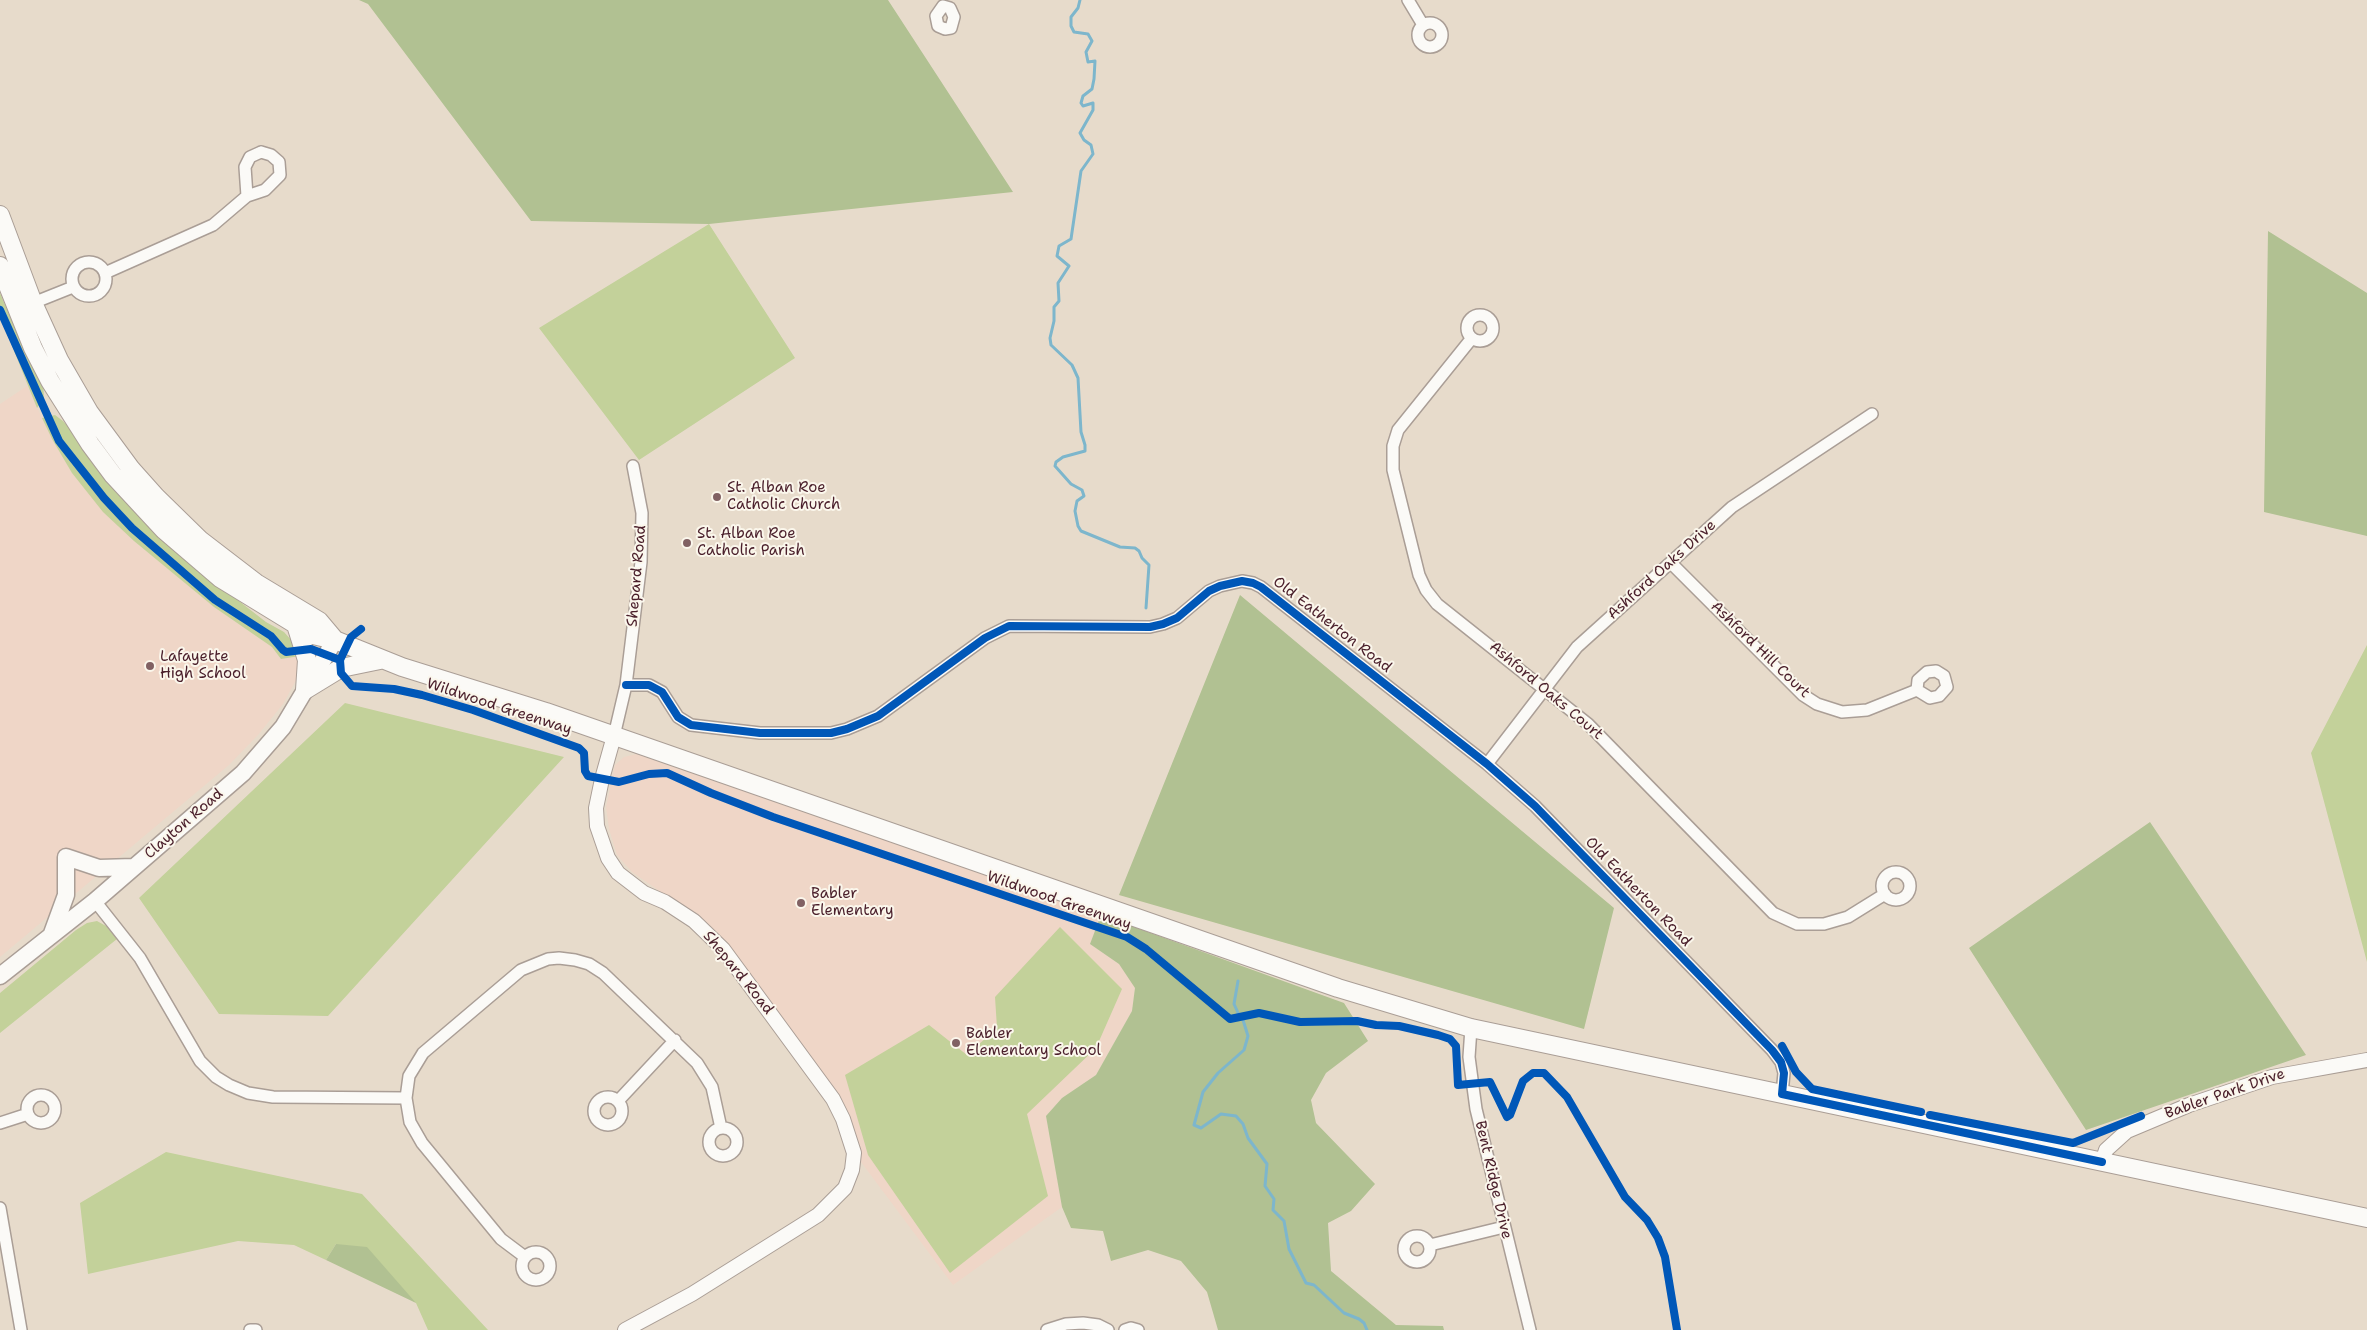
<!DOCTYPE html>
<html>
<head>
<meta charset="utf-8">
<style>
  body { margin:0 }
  canvas { display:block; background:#e7dbcb }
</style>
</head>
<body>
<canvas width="2367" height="1330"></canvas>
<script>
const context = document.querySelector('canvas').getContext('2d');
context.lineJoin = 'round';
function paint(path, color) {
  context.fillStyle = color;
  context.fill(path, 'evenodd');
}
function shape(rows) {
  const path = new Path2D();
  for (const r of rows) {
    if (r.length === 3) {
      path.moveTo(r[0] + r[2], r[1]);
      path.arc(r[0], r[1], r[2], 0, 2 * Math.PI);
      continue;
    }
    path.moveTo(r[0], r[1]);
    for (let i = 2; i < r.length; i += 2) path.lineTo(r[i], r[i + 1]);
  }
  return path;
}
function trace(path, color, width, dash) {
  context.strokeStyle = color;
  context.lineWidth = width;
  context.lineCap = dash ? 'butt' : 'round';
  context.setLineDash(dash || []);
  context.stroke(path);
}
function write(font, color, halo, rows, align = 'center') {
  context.font = font + ' "Shantell Sans",sans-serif';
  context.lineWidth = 4;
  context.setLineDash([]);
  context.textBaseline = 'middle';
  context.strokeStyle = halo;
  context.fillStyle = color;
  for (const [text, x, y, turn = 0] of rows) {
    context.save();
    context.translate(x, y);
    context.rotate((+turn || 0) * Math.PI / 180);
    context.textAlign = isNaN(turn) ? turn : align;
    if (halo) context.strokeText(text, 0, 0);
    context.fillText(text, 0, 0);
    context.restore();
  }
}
paint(shape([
  [27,386,52,439,72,473,134,541,214,607,272,647,281,659,300,656,300,673,283,704,258,735,229,765,0,957,0,404],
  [637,754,1101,915,1090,944,1119,964,1135,987,1132,1011,1096,1075,1062,1098,1046,1116,1062,1207,953,1285,861,1162,859,1148,737,959,668,897,632,872,617,855,609,829,606,807,615,765,624,757]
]), '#efd6c7');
paint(shape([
  [709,224,795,358,639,460,539,328],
  [0,293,11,319,43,378,44,399,37,408,0,316],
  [55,415,63,421,204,574,266,622,284,632,293,642,300,656,281,659,272,647,214,607,134,541,103,512,72,473,52,439,42,418],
  [2367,645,2367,962,2311,753],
  [345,703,564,757,328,1016,219,1014,139,898],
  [97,921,106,926,117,939,0,1033,0,993,76,930,87,923],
  [1060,927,1122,989,1096,1048,1027,1114,1048,1196,950,1273,868,1155,845,1075,929,1025,967,1055,997,1028,995,997],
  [166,1152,362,1194,488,1330,428,1330,416,1303,336,1244,326,1260,294,1245,238,1241,88,1274,80,1203]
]), '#c3d19a');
paint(shape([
  [359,0,888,0,1013,192,709,224,531,221,368,4],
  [2268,231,2367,293,2367,536,2264,512],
  [1240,595,1614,908,1584,1029,1119,895],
  [2150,822,2306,1055,2086,1130,1969,948],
  [1101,915,1344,1003,1368,1041,1326,1073,1311,1100,1316,1123,1375,1184,1351,1211,1328,1223,1331,1271,1396,1325,1443,1326,1444,1330,1218,1330,1207,1292,1181,1261,1148,1250,1111,1261,1103,1231,1071,1228,1062,1207,1046,1116,1062,1098,1096,1075,1132,1011,1135,988,1119,964,1090,944],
  [336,1244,367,1247,416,1303,326,1260]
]), '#b1c192');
trace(shape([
  [1080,0,1078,8,1071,17,1071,26,1074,32,1088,34,1092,41,1086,52,1088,62,1095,61,1094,79,1092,89,1083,96,1081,103,1083,106,1093,103,1093,110,1080,133,1084,140,1091,145,1093,154,1081,171,1071,239,1059,246,1057,256,1069,266,1058,283,1059,301,1054,307,1054,321,1050,338,1051,345,1072,365,1078,378,1081,432,1085,445,1085,451,1063,457,1056,462,1055,466,1071,484,1082,490,1084,496,1077,501,1075,511,1078,526,1081,531,1120,547,1135,548,1139,551,1142,558,1149,565,1146,608],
  [1238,981,1234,1004,1239,1015],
  [1243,1020,1248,1036,1244,1050,1218,1073,1203,1092,1194,1125,1201,1128,1221,1114,1236,1116,1243,1124,1248,1138,1267,1164,1265,1186,1274,1199,1273,1210,1284,1221,1289,1249,1306,1283,1314,1285,1344,1313,1359,1319,1364,1323,1367,1330]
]), '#7db6cc', 3);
const minor = shape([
  [1408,0,1423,25],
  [943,6,950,8,954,17,951,28,945,29,938,26,936,16,943,6],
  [1430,35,12],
  [261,152,271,155,279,162,280,175,265,190,247,196,245,167,250,157,261,152],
  [89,279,17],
  [105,273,213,225,247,196],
  [33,303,73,287],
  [1480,328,13],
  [1472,338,1398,430,1393,446,1393,470,1419,575,1426,590,1437,604,1588,724,1773,913,1797,924,1824,924,1848,917,1885,894],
  [1671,563,1803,695,1817,704,1842,712,1867,710,1917,690,1918,680,1927,672,1936,671,1944,676,1947,687,1939,696,1930,698,1917,690],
  [626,685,649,685,662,692,678,717,691,725,760,733,831,733,847,729,878,716,985,638,1009,626,1150,627,1163,624,1177,618,1209,591,1220,586,1242,581,1253,583,1261,587,1487,764,1535,806,1772,1050,1781,1062,1784,1073,1782,1094],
  [614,736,626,685,641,562,642,513,633,466],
  [1487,764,1577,647,1732,507,1872,414],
  [1896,886,14],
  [95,901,140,958,200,1061,216,1077,229,1085,248,1093,273,1097,406,1098],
  [1471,1028,1469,1057,1476,1109,1530,1330],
  [41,1109,14],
  [608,1111,14],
  [618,1101,675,1040],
  [0,1123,28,1114],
  [723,1142,14],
  [0,1208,21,1330],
  [1417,1249,13],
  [1430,1245,1504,1227],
  [536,1266,14],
  [525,1257,501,1239,422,1143,410,1122,406,1098,409,1076,423,1053,521,970,548,959,559,958,575,960,589,964,603,973,697,1063,712,1087,721,1128],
  [250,1330,256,1330],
  [1047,1330,1066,1324,1083,1323,1098,1325,1108,1330],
  [1125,1330,1131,1328,1138,1330]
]);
const tertiary = shape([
  [614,736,602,779,596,808,597,826,608,858,618,873,644,893,665,902,694,921,723,949,833,1099,843,1119,854,1153,852,1170,845,1188,818,1215,692,1294,625,1330],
  [2102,1162,2106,1150,2127,1131,2189,1105,2272,1077,2367,1060]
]);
const secondary = shape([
  [51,936,66,895,66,857,99,868,134,867],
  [0,976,95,901,243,773,283,727,335,640]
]);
const primary = shape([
  [0,215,33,303,59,360,89,412,131,469,156,497,200,540,256,583,319,621,335,640],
  [0,266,33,348,50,381,90,444,113,475,164,530,220,578,313,635,335,640,402,667,546,712,1338,988,1471,1028,2367,1218],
  [296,625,307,660,305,690],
  [305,690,341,668,380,660]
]);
trace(minor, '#aa9e96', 14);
trace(tertiary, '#aa9e96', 16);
trace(secondary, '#aa9e96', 19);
trace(primary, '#aa9e96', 20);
trace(minor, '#fbfaf7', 11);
trace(tertiary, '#fbfaf7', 14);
trace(secondary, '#fbfaf7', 16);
trace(primary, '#fbfaf7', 18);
trace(shape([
  [0,310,59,441,104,498,132,528,215,600,271,636,283,650,286,652,311,649,340,660],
  [361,629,351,637,340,660,341,673,352,686,394,689,422,695,473,710,579,748,584,753,585,771,588,776,619,782,649,774,667,773,711,793,773,817,1127,937,1146,949,1230,1019,1259,1013,1300,1022,1357,1021,1376,1025,1399,1026,1438,1035,1450,1039,1456,1046,1458,1085,1490,1082,1507,1117,1510,1115,1523,1081,1533,1073,1544,1073,1567,1097,1625,1197,1647,1220,1658,1238,1665,1257,1677,1330],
  [626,685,649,685,662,692,678,717,691,725,760,733,831,733,847,729,878,716,985,638,1009,626,1150,627,1163,624,1177,618,1209,591,1220,586,1242,581,1253,583,1261,587,1487,764,1535,806,1772,1050,1781,1062,1784,1073,1782,1094,2102,1162],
  [1782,1046,1796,1072,1812,1089,1921,1112],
  [1930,1115,2073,1143,2141,1116]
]), '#0057b8', 8);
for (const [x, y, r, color] of [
  [717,497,5,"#816163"],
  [687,543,5,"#816163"],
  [150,666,5,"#816163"],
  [801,903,5,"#816163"],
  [956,1043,5,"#816163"]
]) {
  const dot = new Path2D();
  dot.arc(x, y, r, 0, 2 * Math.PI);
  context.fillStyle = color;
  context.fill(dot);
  trace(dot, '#fbf7ec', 2);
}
write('15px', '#4a1f2b', '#fbf7ec', [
  ["St. Alban Roe",727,488],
  ["Catholic Church",727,505],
  ["St. Alban Roe",697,534],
  ["Catholic Parish",697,551],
  ["Lafayette",160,657],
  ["High School",160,674],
  ["Babler",811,894],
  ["Elementary",811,911],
  ["Babler",966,1034],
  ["Elementary School",966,1051]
], 'left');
write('15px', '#4a1f2b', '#fbf7ec', [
  ["Ashford Oaks Drive",1662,570,-42],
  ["Shepard Road",637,576,-85],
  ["Old Eatherton Road",1332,625,38],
  ["Ashford Hill Court",1760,650,44],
  ["Ashford Oaks Court",1546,691,40],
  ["Wildwood Greenway",499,707,18],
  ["Clayton Road",184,824,-41],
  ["Old Eatherton Road",1638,892,46],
  ["Wildwood Greenway",1059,901,19],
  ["Shepard Road",738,973,51],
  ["Babler Park Drive",2225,1094,-19],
  ["Bent Ridge Drive",1493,1180,77]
]);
</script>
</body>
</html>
